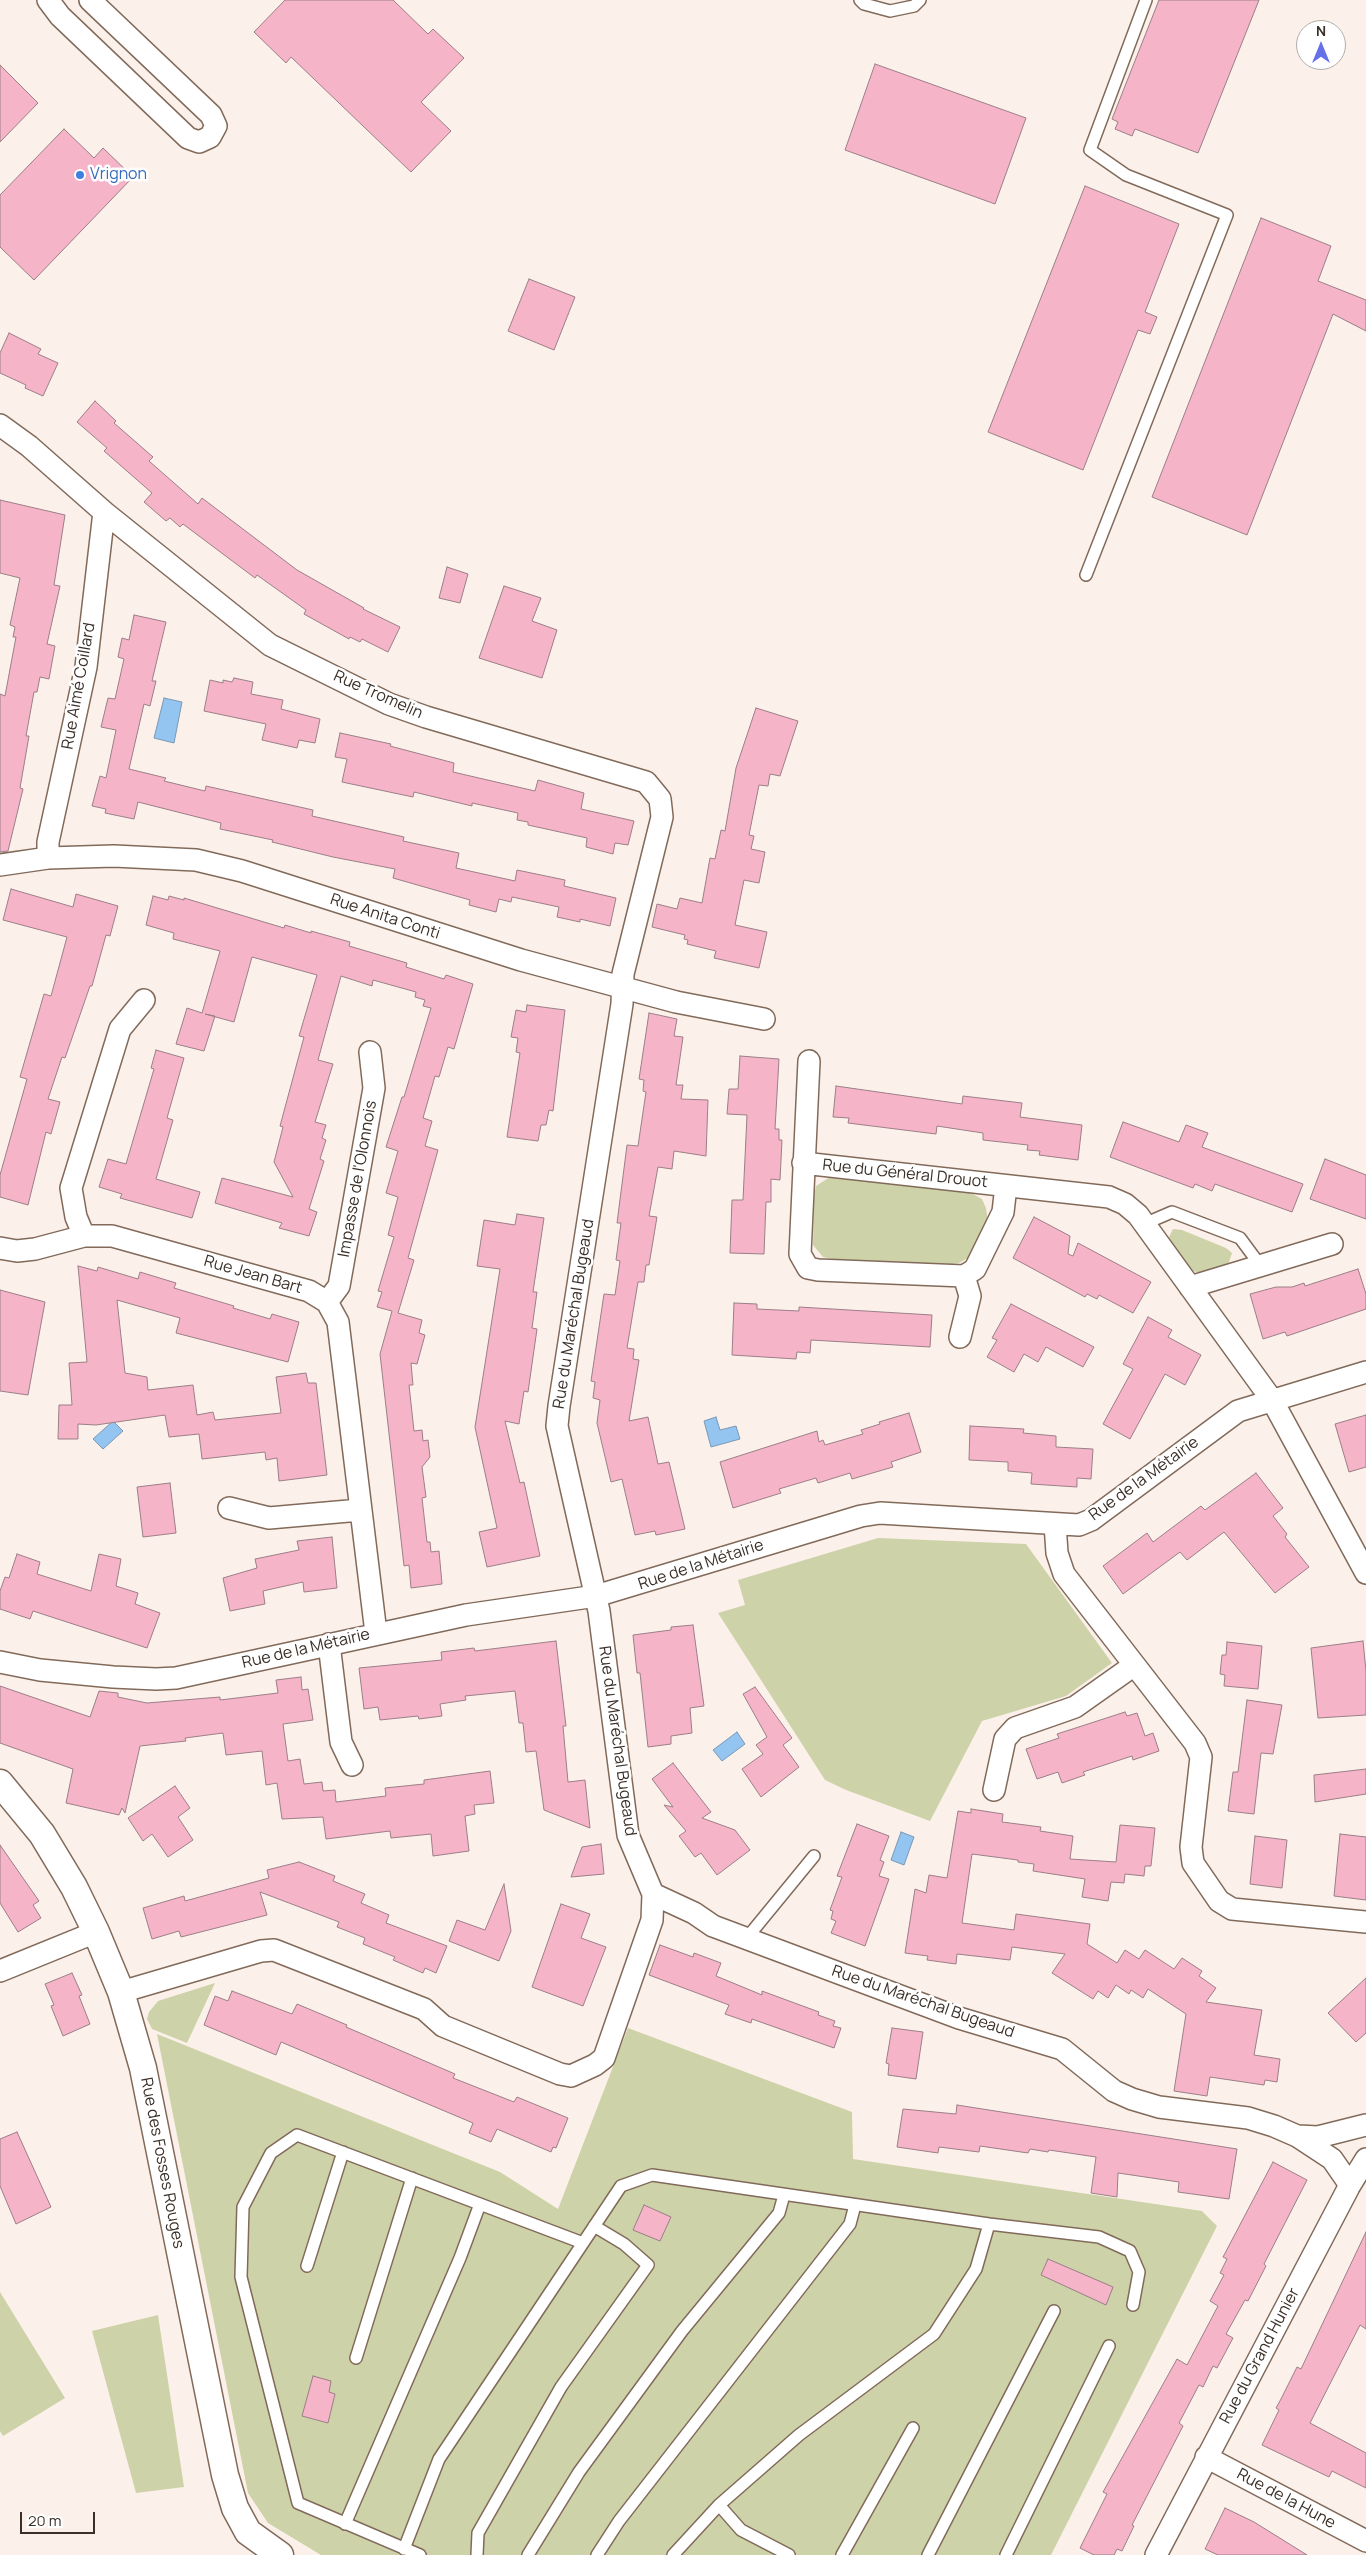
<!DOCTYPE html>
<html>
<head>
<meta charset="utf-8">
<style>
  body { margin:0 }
  #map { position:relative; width:1366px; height:2555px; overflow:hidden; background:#fcf1ea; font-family:Manrope,sans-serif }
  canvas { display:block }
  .north { position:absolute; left:1296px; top:20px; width:50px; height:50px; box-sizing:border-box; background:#fff; border:1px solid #b0aca9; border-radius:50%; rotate:0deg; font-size:14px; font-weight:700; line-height:20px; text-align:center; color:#3a3029 }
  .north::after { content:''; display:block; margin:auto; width:18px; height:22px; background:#6570e9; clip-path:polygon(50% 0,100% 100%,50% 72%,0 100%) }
  .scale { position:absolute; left:20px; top:2512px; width:75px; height:22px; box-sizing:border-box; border:2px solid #3a3029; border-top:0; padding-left:6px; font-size:15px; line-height:18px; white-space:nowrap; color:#3a3029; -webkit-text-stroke:4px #fff; paint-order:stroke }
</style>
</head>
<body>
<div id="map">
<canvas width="1366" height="2555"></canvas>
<div class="north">N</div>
<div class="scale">20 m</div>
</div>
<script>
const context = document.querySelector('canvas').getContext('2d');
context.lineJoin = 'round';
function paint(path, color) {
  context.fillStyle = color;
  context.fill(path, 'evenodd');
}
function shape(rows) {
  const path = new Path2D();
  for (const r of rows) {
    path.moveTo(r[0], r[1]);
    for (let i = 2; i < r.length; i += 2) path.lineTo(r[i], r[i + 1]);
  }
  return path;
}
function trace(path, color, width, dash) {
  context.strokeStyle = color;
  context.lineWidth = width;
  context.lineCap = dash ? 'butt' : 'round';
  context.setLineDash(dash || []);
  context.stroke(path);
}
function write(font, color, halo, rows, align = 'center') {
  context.font = font + ' Manrope,sans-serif';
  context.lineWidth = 5;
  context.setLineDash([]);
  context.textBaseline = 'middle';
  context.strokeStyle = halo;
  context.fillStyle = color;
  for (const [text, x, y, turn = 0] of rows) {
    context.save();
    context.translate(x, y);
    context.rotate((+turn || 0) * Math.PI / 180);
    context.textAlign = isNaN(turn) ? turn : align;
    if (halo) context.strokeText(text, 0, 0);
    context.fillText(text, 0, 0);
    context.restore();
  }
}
paint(shape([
  [833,1175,965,1190,982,1199,986,1208,988,1222,968,1258,959,1263,945,1265,838,1260,823,1257,813,1245,814,1196,816,1186],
  [1173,1229,1182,1230,1226,1248,1232,1253,1228,1265,1200,1273,1193,1271,1171,1242,1169,1237],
  [878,1538,1026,1544,1112,1663,1066,1696,982,1721,930,1821,846,1790,825,1780,718,1613,745,1605,738,1580],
  [215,1983,187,2043,152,2029,147,2019,149,2012,158,2001],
  [628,2028,852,2112,853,2159,1202,2211,1217,2226,1051,2555,321,2555,268,2523,248,2493,157,2034,500,2172,558,2209],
  [0,2292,65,2398,3,2436,0,2431],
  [158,2315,184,2487,136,2493,92,2331]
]), '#cdd2a8');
const water = shape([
  [164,698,182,702,174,743,154,738,164,698],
  [716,1417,720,1430,736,1426,740,1439,711,1447,704,1421,716,1417],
  [113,1421,123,1431,103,1449,93,1439,113,1421],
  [737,1732,745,1744,722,1761,713,1750,737,1732],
  [901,1832,914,1837,904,1865,891,1860,901,1832]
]);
paint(water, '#94c4f0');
trace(water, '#7998b4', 1);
const building = shape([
  [285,0,393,0,428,34,433,29,464,58,421,102,451,131,411,172,291,57,286,63,254,32,285,0],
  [1159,0,1259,0,1198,153,1135,129,1132,136,1115,129,1118,122,1112,119,1159,0],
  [875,64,1026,118,995,204,845,150,875,64],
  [0,65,38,103,0,142,0,65],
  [64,129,94,158,103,148,133,177,34,280,0,247,0,195,64,129],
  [1085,186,1179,224,1145,312,1157,317,1150,334,1138,330,1083,470,988,432,1085,186],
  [1261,218,1331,246,1318,281,1366,300,1366,331,1333,314,1247,535,1152,497,1261,218],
  [529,279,575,297,554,350,508,331,529,279],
  [9,333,41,349,38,354,58,363,43,396,25,388,26,385,0,373,0,353,9,333],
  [95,401,116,421,114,423,153,457,149,461,198,504,202,498,297,570,364,608,363,609,400,627,388,652,362,639,360,642,350,637,349,639,304,614,306,610,257,575,255,578,183,524,180,527,170,518,166,521,144,502,152,493,104,451,107,448,77,422,95,401],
  [0,500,65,515,54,585,60,586,47,644,55,646,49,679,40,677,37,692,34,692,26,736,29,736,20,788,23,789,8,851,0,852,0,694,5,696,16,637,13,637,15,627,10,625,20,578,0,573,0,500],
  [447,567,468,574,460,603,439,598,447,567],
  [504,586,541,598,532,621,557,630,542,678,479,658,504,586],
  [134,615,166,622,152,681,156,681,150,706,144,704,129,769,166,778,164,781,205,791,206,786,313,810,312,816,404,837,403,841,459,853,456,868,515,881,517,870,565,880,564,886,616,898,610,926,580,919,580,922,557,917,559,907,512,897,511,902,499,899,496,912,469,905,470,900,393,878,395,869,333,857,272,842,273,840,220,829,221,823,138,802,134,819,105,813,106,809,92,806,100,776,106,778,116,730,101,727,108,698,115,699,124,659,118,657,122,638,129,640,134,615],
  [234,678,253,682,251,694,283,700,281,709,320,719,315,743,299,740,297,748,262,740,266,724,204,711,210,680,223,683,223,680,232,682,234,678],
  [756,708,798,721,780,776,770,774,768,786,759,785,749,835,754,836,751,849,765,852,759,883,744,880,735,925,767,932,759,968,714,958,716,951,687,944,688,940,684,939,685,935,652,927,657,904,677,909,680,898,702,903,710,858,715,859,721,830,725,831,736,768,756,708],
  [340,733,391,744,390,746,454,763,453,772,535,791,538,780,584,793,581,809,634,821,628,845,615,843,613,854,586,847,587,838,528,825,528,822,517,820,518,813,472,803,472,806,414,792,413,797,342,782,347,759,335,757,340,733],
  [11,889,73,907,76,894,118,906,110,936,106,935,92,986,90,986,65,1058,62,1057,48,1099,60,1102,51,1134,46,1132,28,1205,0,1197,0,1175,27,1079,20,1077,44,994,51,996,67,937,3,920,11,889],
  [153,896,168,900,169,896,184,900,184,898,284,928,285,925,311,933,311,931,350,942,349,946,407,963,406,967,444,979,446,975,473,984,454,1049,448,1047,439,1077,435,1076,423,1118,432,1121,425,1146,438,1150,408,1258,414,1260,398,1313,422,1320,419,1333,425,1335,417,1364,411,1363,413,1385,409,1385,414,1431,422,1430,423,1441,428,1440,430,1457,422,1467,426,1497,422,1498,427,1542,430,1542,431,1552,439,1551,442,1584,411,1588,409,1565,404,1566,380,1354,392,1311,377,1307,382,1292,378,1291,394,1237,388,1235,398,1197,386,1193,398,1151,386,1147,402,1097,404,1097,431,1008,423,1006,425,1000,415,997,416,992,373,980,372,986,341,976,318,1060,333,1064,315,1122,326,1125,322,1138,326,1140,320,1159,324,1161,309,1209,317,1212,309,1236,279,1228,282,1223,215,1203,222,1178,293,1197,274,1162,283,1127,280,1126,304,1037,299,1036,317,975,252,957,234,1022,205,1014,215,1016,204,1051,176,1044,187,1008,202,1013,220,951,173,939,174,933,146,925,153,896],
  [527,1005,565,1010,553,1111,549,1110,546,1125,541,1125,538,1141,507,1137,520,1053,516,1052,518,1038,511,1037,516,1010,526,1012,527,1005],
  [649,1013,677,1019,674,1036,683,1037,676,1085,683,1085,681,1099,708,1100,706,1156,674,1151,672,1169,658,1167,649,1216,657,1217,649,1265,646,1265,644,1282,638,1282,627,1348,634,1349,633,1359,639,1360,629,1421,648,1417,658,1464,669,1462,685,1529,656,1535,655,1531,635,1535,622,1479,611,1482,597,1423,600,1400,593,1398,595,1382,591,1381,604,1294,615,1295,620,1261,616,1260,621,1223,617,1223,627,1145,638,1146,646,1092,643,1091,644,1080,639,1079,649,1013],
  [156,1050,184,1058,167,1118,173,1120,156,1179,200,1192,192,1218,120,1198,122,1194,99,1187,108,1159,126,1164,154,1069,151,1068,156,1050],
  [740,1056,779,1059,775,1129,779,1129,779,1140,782,1140,780,1180,771,1179,771,1202,766,1202,764,1254,730,1253,732,1200,743,1200,747,1115,727,1114,729,1089,738,1089,740,1056],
  [836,1086,962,1104,963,1096,1022,1103,1020,1117,1082,1125,1078,1160,1039,1155,1040,1151,1027,1150,1028,1145,983,1140,983,1133,937,1126,936,1134,848,1123,849,1118,833,1117,836,1086],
  [1123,1122,1179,1142,1186,1125,1208,1133,1202,1147,1303,1184,1292,1212,1215,1184,1212,1191,1195,1184,1193,1188,1110,1157,1123,1122],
  [1325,1159,1366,1175,1366,1219,1310,1199,1325,1159],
  [517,1214,544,1218,533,1292,537,1292,532,1328,537,1329,528,1392,524,1391,519,1424,505,1421,520,1483,524,1482,540,1556,487,1567,479,1532,497,1528,475,1427,500,1269,477,1266,484,1220,515,1225,517,1214],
  [1034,1217,1070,1236,1068,1254,1073,1256,1078,1243,1151,1282,1133,1313,1099,1295,1097,1299,1087,1294,1085,1297,1013,1258,1034,1217],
  [78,1266,97,1271,98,1267,138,1279,140,1272,176,1283,174,1288,234,1306,233,1308,270,1319,272,1314,299,1322,288,1362,176,1333,180,1318,117,1300,125,1373,147,1377,148,1390,193,1385,197,1415,213,1412,215,1420,281,1413,276,1377,306,1373,308,1383,316,1383,327,1475,279,1481,277,1458,266,1460,265,1452,202,1459,199,1434,169,1437,165,1415,96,1425,78,1424,78,1439,58,1439,59,1405,72,1405,69,1363,87,1362,78,1266],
  [1358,1269,1366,1294,1366,1309,1287,1336,1285,1332,1263,1339,1250,1294,1276,1287,1292,1287,1304,1283,1305,1286,1358,1269],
  [0,1290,45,1302,28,1395,0,1391,0,1290],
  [734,1303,757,1304,757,1309,799,1311,799,1307,932,1315,930,1347,811,1340,810,1353,797,1352,796,1359,732,1355,734,1303],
  [1011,1304,1094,1347,1083,1367,1046,1347,1038,1362,1024,1354,1014,1372,987,1357,997,1340,992,1338,1011,1304],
  [1148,1317,1172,1330,1168,1337,1201,1355,1185,1385,1165,1374,1130,1439,1103,1424,1133,1369,1123,1364,1148,1317],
  [909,1413,921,1452,891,1462,893,1467,852,1479,850,1473,818,1483,816,1478,779,1489,781,1493,733,1508,720,1462,817,1431,819,1442,823,1440,825,1445,863,1434,861,1430,880,1424,879,1422,909,1413],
  [1366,1415,1366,1467,1349,1472,1335,1424,1366,1415],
  [970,1426,1024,1429,1023,1433,1056,1436,1056,1447,1093,1449,1091,1479,1077,1478,1077,1487,1031,1484,1032,1473,1008,1471,1008,1462,969,1460,970,1426],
  [1256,1473,1283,1508,1273,1516,1287,1534,1285,1537,1309,1567,1275,1593,1224,1532,1187,1560,1180,1552,1123,1594,1103,1566,1147,1533,1153,1542,1201,1506,1205,1510,1256,1473],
  [170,1483,176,1533,143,1537,137,1487,170,1483],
  [332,1537,337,1588,304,1592,303,1582,263,1591,265,1604,230,1611,223,1578,257,1568,255,1559,299,1550,297,1541,332,1537],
  [17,1554,40,1562,37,1574,91,1591,99,1554,121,1559,116,1586,138,1593,135,1604,160,1613,147,1648,33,1611,30,1619,0,1609,0,1591,5,1577,9,1578,17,1554],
  [693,1625,704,1706,690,1708,692,1733,671,1736,671,1744,648,1747,640,1673,637,1673,633,1635,671,1630,671,1627,693,1625],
  [556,1641,566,1726,563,1726,568,1782,585,1780,590,1828,544,1810,536,1751,526,1752,523,1723,519,1723,515,1691,465,1696,466,1700,440,1704,442,1716,419,1719,418,1716,380,1720,378,1707,364,1709,359,1668,442,1660,441,1652,474,1648,475,1651,556,1641],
  [1363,1641,1366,1671,1366,1715,1318,1718,1311,1648,1363,1641],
  [1227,1642,1262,1646,1258,1689,1224,1686,1225,1675,1220,1674,1222,1655,1226,1655,1227,1642],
  [301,1677,302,1690,308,1689,313,1720,283,1724,288,1761,300,1759,304,1784,322,1782,323,1791,335,1790,336,1802,386,1796,385,1788,424,1784,424,1780,490,1771,494,1803,474,1805,475,1814,465,1816,469,1851,433,1856,431,1834,391,1838,390,1831,326,1839,323,1817,282,1819,277,1783,266,1785,262,1751,226,1755,223,1733,185,1738,186,1741,140,1746,125,1813,122,1808,119,1815,66,1803,73,1769,0,1743,0,1686,90,1717,99,1691,118,1693,118,1697,147,1703,220,1697,220,1700,278,1693,276,1680,301,1677],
  [755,1687,792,1738,783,1745,799,1767,761,1797,742,1769,763,1754,756,1745,767,1737,743,1694,755,1687],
  [1247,1700,1282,1705,1273,1754,1261,1753,1254,1814,1228,1811,1233,1772,1238,1772,1247,1700],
  [1125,1712,1127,1716,1137,1713,1145,1736,1153,1733,1159,1751,1133,1760,1132,1756,1083,1772,1085,1775,1062,1783,1058,1772,1037,1779,1026,1749,1059,1738,1057,1734,1125,1712],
  [673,1763,711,1812,702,1818,735,1830,750,1850,717,1875,701,1853,695,1857,679,1836,686,1831,664,1805,673,1807,652,1779,673,1763],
  [1366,1769,1366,1794,1315,1802,1314,1775,1366,1769],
  [175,1786,190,1808,178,1817,193,1840,168,1857,152,1834,143,1841,128,1818,175,1786],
  [971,1809,1003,1814,1002,1822,1041,1827,1040,1831,1073,1836,1070,1859,1116,1862,1120,1825,1155,1828,1151,1866,1145,1866,1144,1876,1125,1874,1124,1883,1111,1882,1108,1901,1082,1897,1085,1879,1033,1871,1034,1864,1018,1862,1018,1860,972,1854,962,1923,1014,1930,1016,1914,1090,1924,1087,1944,1117,1963,1125,1950,1139,1959,1145,1950,1174,1969,1182,1958,1202,1971,1199,1976,1216,1988,1206,2002,1262,2010,1254,2055,1280,2059,1277,2082,1265,2080,1264,2085,1210,2077,1207,2096,1174,2091,1186,2014,1148,1989,1143,1998,1131,1990,1129,1994,1116,1985,1108,1998,1098,1991,1093,1999,1052,1973,1065,1954,1012,1947,1010,1960,957,1954,956,1964,927,1960,928,1956,905,1953,915,1889,926,1893,929,1875,947,1878,958,1811,971,1813,971,1809],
  [857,1824,889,1836,880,1860,884,1862,879,1876,889,1879,865,1946,831,1933,836,1921,831,1919,833,1911,830,1910,842,1877,837,1876,857,1824],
  [1340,1834,1366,1837,1366,1900,1334,1896,1340,1834],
  [1255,1836,1287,1840,1282,1888,1250,1884,1255,1836],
  [601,1844,604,1874,571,1877,582,1847,601,1844],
  [0,1845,39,1901,33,1905,41,1918,18,1932,0,1903,0,1845],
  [299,1862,335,1876,333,1881,365,1894,361,1903,389,1915,386,1923,447,1946,436,1973,425,1968,423,1973,393,1960,395,1957,363,1944,365,1938,337,1927,339,1922,260,1892,267,1915,181,1937,179,1931,152,1939,143,1908,184,1896,185,1901,269,1878,267,1870,299,1862],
  [504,1884,511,1931,499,1961,449,1941,457,1920,485,1930,504,1884],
  [561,1904,590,1914,581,1938,606,1947,583,2006,532,1987,561,1904],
  [660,1945,693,1957,694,1953,721,1963,716,1976,762,1995,762,1991,819,2012,818,2015,835,2021,833,2026,841,2028,834,2048,752,2019,751,2023,725,2014,729,2005,649,1975,660,1945],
  [72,1973,82,1995,79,1996,90,2024,63,2036,51,2006,54,2005,45,1984,72,1973],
  [1366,1978,1366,2033,1356,2042,1328,2013,1366,1978],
  [232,1991,292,2014,297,2004,347,2025,346,2027,455,2074,453,2078,514,2102,517,2097,568,2118,556,2148,553,2147,551,2152,497,2129,491,2142,469,2133,473,2123,281,2042,276,2055,204,2025,215,1996,228,2001,232,1991],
  [892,2028,923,2032,916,2079,888,2075,889,2064,886,2063,892,2028],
  [957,2105,1237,2149,1229,2199,1178,2192,1179,2182,1118,2173,1117,2197,1091,2193,1096,2157,1049,2150,1048,2152,1030,2149,1028,2153,980,2146,979,2152,939,2147,938,2153,897,2147,903,2109,956,2114,957,2105],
  [17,2132,51,2207,16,2224,0,2186,0,2139,17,2132],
  [1273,2162,1307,2180,1264,2264,1266,2266,1248,2301,1245,2300,1226,2334,1233,2338,1217,2368,1213,2366,1203,2387,1199,2385,1179,2423,1183,2426,1132,2525,1134,2526,1122,2551,1117,2549,1114,2555,1094,2555,1080,2548,1107,2494,1103,2492,1177,2359,1187,2365,1218,2306,1210,2301,1224,2275,1220,2273,1227,2259,1223,2257,1273,2162],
  [644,2205,671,2217,660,2241,633,2230,644,2205],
  [1366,2232,1366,2329,1360,2325,1310,2423,1366,2453,1366,2488,1332,2471,1329,2477,1262,2445,1279,2410,1276,2408,1281,2399,1297,2367,1301,2369,1366,2232],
  [1048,2259,1113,2287,1106,2305,1041,2275,1048,2259],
  [313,2376,331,2381,329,2392,335,2394,328,2423,302,2416,313,2376],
  [1225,2508,1254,2522,1307,2555,1218,2555,1205,2549,1225,2508]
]);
paint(building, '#f6b4c9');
trace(building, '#9b7e87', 1);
const service = shape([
  [860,0,864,4,890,11,914,6,920,0],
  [1086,575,1227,215,1126,175,1090,150,1146,0],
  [1144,1224,1172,1212,1240,1238,1260,1265],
  [746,1939,814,1856],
  [307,2266,343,2152],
  [356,2358,412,2178],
  [719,2505,741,2530,789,2555],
  [345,2524,460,2258,480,2204],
  [404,2549,439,2459,621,2186,652,2175,989,2224,1099,2237,1130,2251,1139,2272,1133,2305],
  [420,2555,298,2503,241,2277,243,2207,271,2153,297,2135,583,2243],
  [477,2555,478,2533,561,2387,648,2265,624,2244,594,2226],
  [528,2555,579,2472,682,2331,779,2213,784,2195],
  [597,2555,619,2521,850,2224,855,2205],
  [673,2555,719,2505,799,2435,934,2334,976,2269,989,2224],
  [842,2555,913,2428],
  [928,2555,1054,2311],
  [1006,2555,1109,2346]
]);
const minor = shape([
  [48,0,60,16,188,138,199,142,210,137,216,126,211,115,90,0],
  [0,425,29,446,104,512,270,645,389,704,426,717,646,782,660,799,662,817,623,974,622,1004,559,1406,557,1426,599,1611,628,1835,653,1894,694,1913,713,1926,959,2018,1062,2049,1114,2091,1132,2099,1159,2107,1248,2118,1274,2126,1297,2136,1332,2159,1350,2185],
  [48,858,48,842,86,667,104,512],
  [0,865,48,858,114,856,196,860,242,871,521,960,676,1002,764,1019],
  [809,1061,800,1254,808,1268,818,1270,964,1276,975,1269,1003,1212,1006,1186],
  [803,1163,1109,1197,1125,1204,1138,1215,1272,1400,1366,1573],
  [84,1236,76,1217,71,1188,120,1029,144,1000],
  [0,1248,17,1251,35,1249,84,1236,112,1236,309,1291,327,1302,338,1322,376,1633],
  [1190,1287,1332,1244],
  [327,1302,339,1286,374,1088,370,1052],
  [960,1337,970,1296,964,1276],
  [229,1508,269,1518,360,1510],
  [1055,1524,1057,1553,1064,1574,1195,1743,1201,1757,1191,1847,1193,1863,1219,1901,1232,1909,1366,1922],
  [329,1644,341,1742,352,1765],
  [0,1662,40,1670,113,1677,156,1679,176,1678,466,1615,596,1596,861,1516,880,1513,1079,1525,1091,1520,1238,1411,1366,1372],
  [994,1790,1005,1739,1015,1728,1075,1707,1133,1666],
  [0,1971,96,1932],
  [121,1992,261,1951,274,1950,424,2009,443,2026,560,2074,571,2076,595,2065,604,2058,652,1920,653,1894],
  [1298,2136,1318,2137,1366,2125],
  [1206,2457,1366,2541],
  [1156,2555,1350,2185,1366,2159]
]);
const tertiary = shape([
  [0,1783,42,1834,74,1887,96,1932,121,1992,143,2068,225,2475,235,2508,248,2532,280,2555]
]);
trace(service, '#826a5a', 14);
trace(minor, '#826a5a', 24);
trace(tertiary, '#826a5a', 29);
trace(service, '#fff', 11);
trace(minor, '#fff', 21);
trace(tertiary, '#fff', 26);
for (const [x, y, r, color] of [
  [80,175,5,"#3f7fe0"]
]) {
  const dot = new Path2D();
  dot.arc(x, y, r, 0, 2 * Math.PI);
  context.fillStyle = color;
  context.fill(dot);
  trace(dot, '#fff', 2);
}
write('16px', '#366cbe', '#fff', [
  ["Vrignon",90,175]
], 'left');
write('16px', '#3a3029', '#fff', [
  ["Rue Aimé Coillard",79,686,-80],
  ["Rue Tromelin",378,695,24],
  ["Rue Anita Conti",385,917,18],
  ["Rue du Général Drouot",905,1174,6],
  ["Impasse de l'Olonnois",358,1179,-80],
  ["Rue Jean Bart",253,1275,16],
  ["Rue du Maréchal Bugeaud",574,1314,-81],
  ["Rue de la Métairie",1144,1479,-36],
  ["Rue de la Métairie",701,1565,-18],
  ["Rue de la Métairie",306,1649,-13],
  ["Rue du Maréchal Bugeaud",617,1741,82],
  ["Rue du Maréchal Bugeaud",923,2002,19],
  ["Rue des Fosses Rouges",162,2163,79],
  ["Rue du Grand Hunier",1260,2356,-62],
  ["Rue de la Hune",1286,2499,28]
]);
</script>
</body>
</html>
